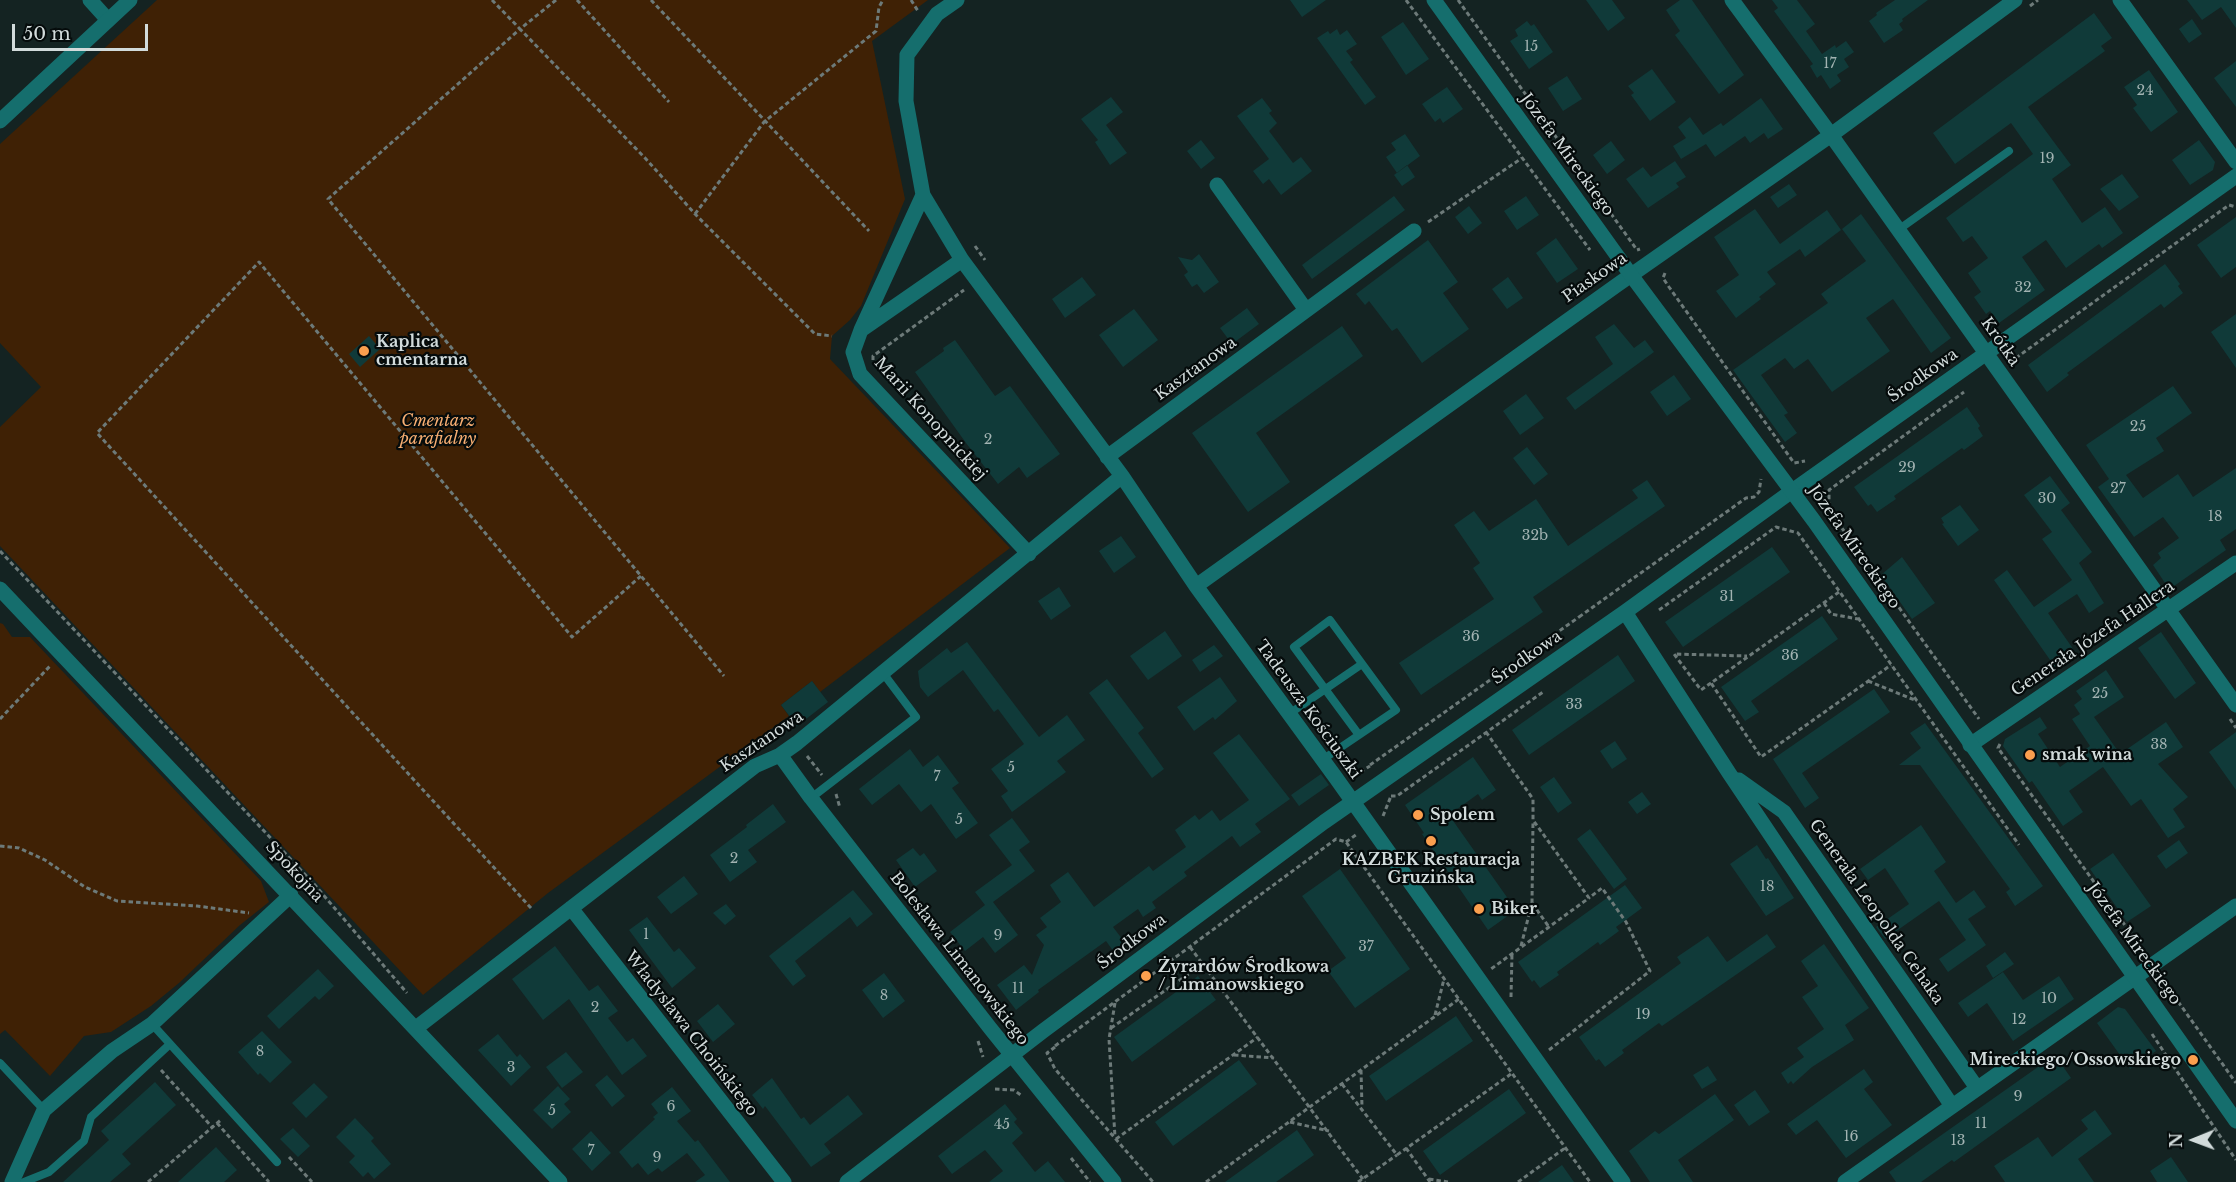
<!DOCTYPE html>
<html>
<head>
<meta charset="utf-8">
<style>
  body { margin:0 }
  #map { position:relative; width:2236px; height:1182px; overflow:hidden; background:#142322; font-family:"Libre Baskerville",serif }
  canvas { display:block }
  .north { position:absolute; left:2164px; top:1110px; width:60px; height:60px; -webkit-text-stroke:4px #050b0b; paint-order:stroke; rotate:269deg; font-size:16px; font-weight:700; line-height:24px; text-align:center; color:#d2dbdb }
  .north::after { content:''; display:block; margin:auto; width:21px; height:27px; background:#d2dbdb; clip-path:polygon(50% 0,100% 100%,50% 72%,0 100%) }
  .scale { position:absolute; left:12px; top:24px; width:136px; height:27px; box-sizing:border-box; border:3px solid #d2dbdb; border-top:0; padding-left:8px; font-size:18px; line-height:21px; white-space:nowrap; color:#d2dbdb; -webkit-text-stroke:4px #050b0b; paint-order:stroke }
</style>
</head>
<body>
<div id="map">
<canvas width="2236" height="1182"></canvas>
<div class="north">N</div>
<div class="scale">50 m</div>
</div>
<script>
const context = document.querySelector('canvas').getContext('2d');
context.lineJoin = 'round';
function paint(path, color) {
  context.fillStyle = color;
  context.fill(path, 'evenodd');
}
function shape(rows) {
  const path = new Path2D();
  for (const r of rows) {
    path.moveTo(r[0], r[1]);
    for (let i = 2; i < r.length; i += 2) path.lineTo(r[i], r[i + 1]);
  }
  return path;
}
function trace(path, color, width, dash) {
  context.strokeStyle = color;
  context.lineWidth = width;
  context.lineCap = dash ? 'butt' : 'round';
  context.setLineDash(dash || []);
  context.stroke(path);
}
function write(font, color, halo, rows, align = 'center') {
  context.font = font + ' "Libre Baskerville",serif';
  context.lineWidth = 4.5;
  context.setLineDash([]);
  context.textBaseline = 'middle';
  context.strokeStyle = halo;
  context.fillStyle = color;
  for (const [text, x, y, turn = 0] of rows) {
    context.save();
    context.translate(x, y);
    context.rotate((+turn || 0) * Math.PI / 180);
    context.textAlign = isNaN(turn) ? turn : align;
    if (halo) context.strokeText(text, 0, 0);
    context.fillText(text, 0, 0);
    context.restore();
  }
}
paint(shape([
  [157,0,928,0,872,41,905,199,861,306,850,320,832,336,830,359,1010,548,820,692,812,681,781,705,789,716,548,893,423,995,0,546,0,427,41,387,0,343,0,144],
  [0,623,3,624,12,637,30,637,261,881,269,902,240,925,179,983,151,1006,111,1032,84,1036,50,1076,5,1030,0,1034]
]), '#3f2105');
paint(shape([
  [1290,0,1326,0,1302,17],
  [1586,0,1612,0,1625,18,1608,31],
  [1680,0,1692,0,1744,75,1719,94,1675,35,1680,31,1666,10],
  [1772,0,1797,0,1815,24,1806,31,1822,54,1835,45,1836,48,1846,41,1854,52,1844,59,1849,67,1837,75,1841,81,1830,89,1821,75,1817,78,1810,66,1813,64,1774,11,1778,8],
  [1895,0,1928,0,1902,19,1903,21,1899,24,1903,30,1884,43,1869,21,1877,15,1876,13],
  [2187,0,2236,0,2236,28,2221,7,2202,20],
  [2094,13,2112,38,2101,46,2105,51,2028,107,2071,165,2052,179,2082,223,2105,207,2123,233,2102,248,2099,244,2066,268,2046,240,2022,257,2045,290,1999,323,1990,311,1986,314,1974,297,1981,292,1968,273,1988,258,1972,236,1963,242,1946,218,2033,154,2011,123,1955,164,1933,133],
  [2192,19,2202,34,2189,43,2179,29],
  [1527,21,1531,26,1534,24,1553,52,1529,69,1510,41,1518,36,1515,30],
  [1403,22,1429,59,1406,75,1381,37],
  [1337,29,1340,35,1347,30,1357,44,1346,51,1353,60,1350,62,1376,97,1365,105,1317,38,1328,31,1330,34],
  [2236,61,2236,107,2214,78],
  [1652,69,1676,102,1650,121,1631,95,1634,93,1628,86],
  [2149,70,2178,112,2151,132,2133,108,2137,105,2124,87],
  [1567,76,1582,99,1563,111,1548,88],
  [1447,87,1463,109,1443,123,1440,118,1435,122,1422,104],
  [1111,97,1123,112,1106,125,1127,153,1110,165,1095,142,1098,140,1081,119],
  [1262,98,1272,111,1269,113,1277,123,1269,131,1293,163,1301,157,1312,171,1281,195,1269,179,1263,184,1253,171,1269,159,1237,116],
  [1761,98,1783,129,1768,139,1764,133,1750,143,1745,136,1715,157,1706,144,1681,159,1673,146,1686,138,1678,127,1690,117,1703,135,1721,123,1723,126],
  [1405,134,1420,156,1397,173,1386,157,1396,150,1391,143],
  [1201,140,1215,158,1201,169,1187,151],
  [2199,140,2215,162,2213,170,2190,185,2172,160],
  [1611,141,1625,160,1607,174,1593,155],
  [1675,161,1686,177,1676,183,1679,187,1648,208,1626,179,1643,167,1651,177],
  [1407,165,1415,177,1402,186,1394,175],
  [2122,174,2139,197,2119,211,2100,189],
  [1789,184,1797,195,1778,208,1770,197],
  [1394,196,1405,210,1312,279,1302,265],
  [1526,196,1539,215,1517,230,1504,211],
  [1469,206,1482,223,1468,234,1455,217],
  [1755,209,1780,244,1827,210,1841,230,1805,257,1800,249,1767,272,1776,284,1759,297,1761,299,1736,318,1716,291,1739,275,1714,237],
  [1861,214,1951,338,1931,353,1893,299,1866,318,1890,351,1832,392,1808,359,1794,369,1785,358,1761,375,1788,413,1784,415,1797,433,1785,442,1733,370,1828,303,1821,294,1866,261,1842,229],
  [2236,217,2236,267,2221,278,2197,245],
  [1556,238,1578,269,1557,283,1536,253],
  [1428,240,1458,282,1443,293,1469,329,1422,363,1397,328,1392,331,1369,301,1365,305,1356,294],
  [1199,254,1219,282,1204,293,1197,284,1192,287,1184,275,1188,272,1178,257,1192,260],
  [2165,264,2180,284,2178,286,2183,293,2164,308,2161,304,2067,373,2069,375,2047,392,2028,365],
  [1082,277,1096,295,1065,318,1052,299],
  [1508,277,1523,298,1507,309,1492,289],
  [1247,308,1259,324,1232,344,1220,328],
  [1134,309,1158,340,1123,367,1099,335],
  [2236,314,2236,368,2211,332],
  [1614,324,1634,348,1645,340,1654,352,1575,410,1566,398,1613,364,1595,337],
  [1342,326,1363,356,1256,433,1290,482,1248,512,1192,433],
  [369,336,380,349,360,367,349,354],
  [955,340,995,396,1010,386,1060,454,1027,478,1019,467,998,484,966,443,915,372,944,351,943,348],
  [1674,375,1691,399,1667,416,1650,392],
  [2173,386,2192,413,2156,438,2164,451,2126,475,2143,498,2178,474,2193,497,2236,468,2236,529,2220,540,2226,550,2174,586,2167,586,2153,565,2161,558,2158,553,2179,538,2163,517,2134,537,2098,487,2109,479,2086,445],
  [1526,394,1544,418,1520,435,1503,411],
  [1967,407,1980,426,1978,428,1983,436,1964,450,1962,448,1894,496,1896,499,1877,512,1871,504,1868,506,1854,487],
  [1527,447,1548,474,1534,485,1513,458],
  [2050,476,2070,503,2061,510,2092,552,2079,563,2104,603,2089,613,2077,594,2048,613,2076,653,2055,667,1994,580,2007,570,2034,607,2072,580,2042,539,2052,532,2024,495],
  [1647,480,1665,506,1533,597,1543,612,1421,695,1399,663,1494,599,1473,568,1480,563,1454,525,1474,511,1489,531,1536,499,1568,546,1638,498,1632,490],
  [1960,505,1979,530,1958,546,1942,524,1944,523,1941,518],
  [1121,536,1136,557,1114,573,1099,551],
  [1772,547,1790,572,1683,647,1665,622],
  [1902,557,1935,603,1912,619,1881,575],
  [1059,587,1071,606,1051,620,1038,601],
  [1822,616,1838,639,1751,701,1759,712,1745,721,1721,687],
  [1165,631,1182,656,1148,680,1130,656],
  [2161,632,2196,683,2175,699,2138,648],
  [967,642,1039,737,1067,715,1085,740,1057,761,1066,772,1012,812,1001,796,1008,791,991,769,1024,744,998,709,994,712,963,670,928,697,920,687,918,671,947,648,951,653],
  [1214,645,1223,656,1200,672,1192,660],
  [1618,655,1635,681,1529,755,1512,730],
  [2106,670,2124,697,2094,717,2120,754,2166,722,2183,747,2158,764,2188,797,2173,809,2185,827,2168,838,2141,799,2131,806,2103,767,2069,791,2083,812,2063,826,2032,781,2029,783,2003,746,2005,739,2040,717,2047,728,2038,734,2060,767,2090,746,2072,719,2080,714,2074,705,2082,699,2076,691],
  [1220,677,1237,701,1215,720,1213,717,1194,731,1177,707],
  [1107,679,1144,728,1138,733,1164,769,1152,778,1089,693],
  [812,681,828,702,797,726,781,705],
  [1874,689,1890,712,1802,773,1819,798,1805,808,1773,759],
  [1925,723,2043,886,2015,906,2006,892,2010,889,1920,765,1899,765,1921,748,1910,733],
  [2236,732,2236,790,2209,752],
  [1239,734,1290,799,1255,824,1261,832,1240,847,1232,836,1184,872,1187,876,1152,902,1156,908,1143,917,1138,909,1113,927,1126,944,1114,952,1106,941,1038,990,1039,992,1016,1010,997,985,1024,965,1032,975,1044,945,1036,935,1047,927,1040,918,1061,902,1050,885,1068,872,1094,907,1149,866,1153,871,1186,847,1175,830,1195,815,1199,820,1212,810,1220,821,1249,800,1213,753],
  [1615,741,1627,759,1612,769,1600,751],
  [910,749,923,767,938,755,959,783,952,788,978,823,956,839,931,804,921,812,899,784,872,805,859,789],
  [1473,757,1496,790,1482,800,1478,794,1449,815,1516,910,1488,930,1422,834,1424,833,1405,805],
  [1321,774,1329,785,1299,806,1291,795],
  [1554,777,1572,803,1558,813,1540,787],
  [1642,792,1651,804,1637,814,1628,802],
  [773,804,786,822,748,850,757,862,730,882,710,855,747,827,746,825],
  [1012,818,1030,842,1019,850,1035,871,993,902,1018,935,995,953,983,937,965,951,950,932,985,905,975,892,1012,865,989,835],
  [1921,825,1946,862,1934,871,1956,903,1974,890,1986,907,1968,919,1986,945,1948,972,1939,959,1966,940,1939,901,1885,939,1876,927,1909,904,1885,868,1868,880,1860,869],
  [1590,829,1627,879,1614,889,1577,839],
  [2179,840,2188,853,2166,869,2157,856],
  [1757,845,1766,859,1768,858,1794,898,1766,916,1730,864],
  [913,848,920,856,924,853,937,871,915,887,896,860],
  [2113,853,2151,906,2127,922,2090,869],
  [1340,869,1410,969,1355,1008,1328,971,1346,958,1302,896],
  [684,876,698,894,671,914,657,897],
  [1625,885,1642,908,1616,927,1619,931,1600,945,1598,942,1557,972,1559,975,1540,988,1534,980,1532,982,1518,962],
  [853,890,873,914,857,927,850,917,795,961,806,976,793,986,769,956],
  [726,904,736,916,725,925,713,913],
  [647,917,674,952,679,948,696,968,672,988,629,930],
  [1767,934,1776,947,1662,1026,1659,1023,1622,1050,1624,1053,1605,1067,1599,1059,1596,1061,1579,1037,1681,963,1677,957,1708,936,1727,962],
  [1824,944,1869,1008,1845,1025,1854,1040,1812,1067,1793,1084,1791,1081,1788,1084,1781,1073,1804,1057,1797,1048,1824,1029,1802,997,1818,986,1801,961],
  [555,946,589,991,598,985,618,1011,608,1018,627,1042,633,1038,647,1056,622,1075,569,999,543,1020,512,979],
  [2005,952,2014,964,1993,978,1986,966],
  [318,969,334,986,319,1000,315,996,279,1029,267,1016],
  [2003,972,2023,1000,2059,976,2074,999,2013,1041,1987,1003,1968,1017,1958,1003],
  [884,973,905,1001,883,1018,862,990],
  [1198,976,1216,1000,1132,1062,1114,1037],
  [718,1004,735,1024,713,1042,697,1021],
  [2118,1007,2125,1009,2156,1051,2130,1069,2097,1023],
  [1456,1016,1473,1041,1386,1101,1369,1076],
  [262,1031,292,1062,270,1083,260,1073,258,1075,238,1052],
  [498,1034,517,1057,520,1054,531,1067,511,1086,478,1050],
  [566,1052,583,1072,562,1088,546,1067],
  [2055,1055,2071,1078,1954,1162,1952,1160,1921,1182,1896,1182,1889,1172],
  [1239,1060,1257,1084,1173,1146,1155,1122],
  [1708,1066,1717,1080,1702,1089,1693,1075],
  [1864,1069,1873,1082,1864,1089,1892,1125,1846,1158,1817,1120,1796,1135,1787,1124],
  [607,1075,625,1096,612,1107,595,1085],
  [772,1078,801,1119,804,1117,810,1125,848,1095,863,1114,824,1144,831,1153,811,1167,765,1106,763,1109,752,1095],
  [155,1082,176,1105,122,1154,131,1164,110,1182,63,1182,109,1140,101,1131],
  [314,1083,328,1097,306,1118,292,1103],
  [558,1086,570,1099,564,1104,571,1112,552,1129,533,1110],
  [672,1087,691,1111,677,1121,695,1142,698,1140,730,1182,695,1182,705,1175,687,1153,662,1172,658,1168,648,1175,638,1163,632,1168,619,1152,655,1119,653,1117,658,1113,651,1104],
  [1509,1089,1526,1113,1440,1175,1423,1151],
  [1755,1090,1770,1112,1749,1126,1734,1105],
  [1715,1094,1734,1120,1678,1160,1693,1182,1650,1182,1629,1151,1655,1131,1659,1134],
  [1005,1104,1017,1119,1014,1122,1023,1133,1012,1143,1035,1172,1048,1161,1065,1182,989,1182,1003,1171,985,1150,952,1174,938,1156],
  [2095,1110,2112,1134,2078,1159,2094,1182,2005,1182,1994,1166,2038,1137,2052,1157,2088,1129,2081,1120],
  [355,1118,374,1138,371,1141,391,1164,374,1179,368,1172,363,1177,349,1162,355,1156,336,1137],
  [293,1128,310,1146,298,1157,280,1139],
  [1297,1130,1314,1155,1276,1182,1225,1182],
  [591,1131,611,1153,592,1171,572,1149],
  [216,1147,237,1170,224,1182,178,1182],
  [2171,1157,2188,1182,2157,1182,2150,1171],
  [1562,1165,1574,1182,1538,1182]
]), '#103a39');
trace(shape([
  [492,0,520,29,328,199,724,676],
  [556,0,520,29,646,159,695,214,815,334,832,336],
  [577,0,669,102],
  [651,0,869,231],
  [911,0,918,11],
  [1406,0,1590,250],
  [1458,0,1637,250,1640,249],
  [2030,6,2038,0],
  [695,214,764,122,876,31,879,7,883,0],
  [1428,222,1522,158],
  [975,246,985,260],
  [1665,273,1663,278,1669,287,1794,463,1805,461],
  [873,360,873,356,964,290],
  [2013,364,2013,360,2020,355,2229,205,2236,207],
  [1829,510,1979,719],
  [1826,513,1829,510,1829,490,1964,392],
  [0,551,314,884,407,993],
  [1839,592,1711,683,1761,757,1891,665],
  [1824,603,1831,614,1858,619],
  [1659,610,1776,527,1798,533,2019,845],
  [1579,617,1746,498,1754,497,1759,492,1761,479],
  [1868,681,1917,701],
  [1711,683,1701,690,1674,654,1747,656],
  [0,719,50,666],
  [2230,719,2236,728],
  [1486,732,1533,799,1533,820,1589,898,1491,969],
  [2000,744,1998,748,2142,949,2145,949],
  [807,756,822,775],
  [1370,765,1579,617],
  [1354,776,1370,766],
  [836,794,840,808],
  [1391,796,1397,796,1543,692],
  [1383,816,1391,796],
  [1346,842,1357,834],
  [0,846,19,848,45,860,85,887,117,901,197,906,249,913],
  [1532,903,1533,821],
  [531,908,97,433,259,262,572,637,641,576],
  [1521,946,1532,903,1549,927],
  [1190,947,1365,1182],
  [2163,977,2162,979,2236,1083],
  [1511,997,1512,954],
  [1115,1003,1109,1039,1115,1137],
  [1435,1015,1444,979],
  [1111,1028,1203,964],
  [2152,1034,2236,1160],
  [978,1041,983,1057],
  [1055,1046,1336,839,1346,842,1590,1182],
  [1055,1047,1047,1053,1055,1069,1153,1182],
  [1549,1050,1650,971,1626,922,1602,888,1589,898],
  [1234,1055,1274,1058],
  [161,1070,212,1127],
  [1361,1070,1362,1107],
  [1342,1084,1397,1155,1511,1074],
  [995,1089,1014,1090,1022,1096],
  [1290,1122,1329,1131],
  [217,1123,269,1182],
  [1116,1139,1258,1037],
  [1406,1148,1430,1182],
  [289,1157,312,1182],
  [1071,1158,1090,1182],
  [1429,1179,1448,1182],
  [148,1182,222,1119],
  [1206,1182,1459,999],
  [1358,1182,1397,1155],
  [1518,1182,1565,1148]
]), '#6d7a79', 3, [4.5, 3]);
trace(shape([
  [1898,230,2009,151],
  [1289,714,1362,664],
  [1322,760,1396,710,1330,620,1294,647,1359,735],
  [811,798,916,717,883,673],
  [152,1024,277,1162],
  [0,1063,44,1110],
  [24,1182,49,1172,84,1141,91,1117,170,1044]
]), '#156e6d', 8);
trace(shape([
  [90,0,108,20],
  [957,0,937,14,907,55,906,101,923,195,962,260,1122,476,1196,586,1336,778,1623,1182],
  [1732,0,1831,135,2236,705],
  [2120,0,2236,162],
  [1217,185,1306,310],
  [923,195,861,330,853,352,860,374,1029,554],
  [861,330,962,260],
  [1107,457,1414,231],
  [1196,586,1617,285,1831,135,2015,0],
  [0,589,560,1182],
  [1625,612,1729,773,1952,1106],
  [1970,745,2236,563],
  [780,755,811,798,990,1028,1114,1182],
  [1739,780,1784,812,1977,1088],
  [571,908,784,1182],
  [416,1028,755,766,780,755,797,743,1122,476],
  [12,1182,44,1110,112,1051,152,1024,291,895],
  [847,1182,1043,1031,1324,822,1625,612,1792,491,2236,176],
  [1845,1182,2236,906]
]), '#156e6d', 15);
trace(shape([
  [1434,0,1631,275,1814,521,2236,1121],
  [0,121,130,0]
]), '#156e6d', 15);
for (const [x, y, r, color] of [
  [364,351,6,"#fa9f4e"],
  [2030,755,6,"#fa9f4e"],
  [1418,815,6,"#fa9f4e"],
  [1431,841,6,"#fa9f4e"],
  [1479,909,6,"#fa9f4e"],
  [1146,976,6,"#fa9f4e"],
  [2193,1060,6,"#fa9f4e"]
]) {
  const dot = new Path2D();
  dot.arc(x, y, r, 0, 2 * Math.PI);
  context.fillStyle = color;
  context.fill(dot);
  trace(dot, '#050b0b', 2);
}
write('14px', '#a2b3b2', null, [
  ["15",1531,47],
  ["17",1830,64],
  ["24",2145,91],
  ["19",2047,159],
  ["32",2023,288],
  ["25",2138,427],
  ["2",988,440],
  ["29",1907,468],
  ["27",2118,489],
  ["30",2047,499],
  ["18",2215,517],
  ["32b",1535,536],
  ["31",1727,597],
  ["36",1471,637],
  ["36",1790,656],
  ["25",2100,694],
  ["33",1574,705],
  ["38",2159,745],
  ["5",1011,768],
  ["7",937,777],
  ["5",959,820],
  ["2",734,859],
  ["18",1767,887],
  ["1",646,935],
  ["9",998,936],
  ["37",1366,947],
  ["11",1018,989],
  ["8",884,996],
  ["10",2049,999],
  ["2",595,1008],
  ["19",1643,1015],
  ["12",2019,1020],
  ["8",260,1052],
  ["3",511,1068],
  ["9",2018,1097],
  ["6",671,1107],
  ["5",552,1111],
  ["11",1981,1124],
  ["45",1002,1125],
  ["16",1851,1137],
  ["13",1958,1141],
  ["7",591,1151],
  ["9",657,1158]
]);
write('16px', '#d2dbdb', '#050b0b', [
  ["Józefa Mireckiego",1567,155,54],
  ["Piaskowa",1595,278,-35],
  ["Krótka",2000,342,55],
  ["Kasztanowa",1196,369,-36],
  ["Środkowa",1923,376,-35],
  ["Marii Konopnickiej",930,419,48],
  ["Józefa Mireckiego",1854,547,55],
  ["Generała Józefa Hallera",2093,639,-34],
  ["Środkowa",1527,658,-35],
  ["Tadeusza Kościuszki",1308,710,54],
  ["Kasztanowa",762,742,-34],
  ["Spokojna",294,872,47],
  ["Generała Leopolda Cehaka",1876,912,55],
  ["Środkowa",1132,942,-37],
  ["Józefa Mireckiego",2134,944,54],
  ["Bolesława Limanowskiego",959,959,52],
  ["Władysława Choińskiego",691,1034,52]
]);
write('bold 16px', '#d2dbdb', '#050b0b', [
  ["Kaplica",376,342],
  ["cmentarna",376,360],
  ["smak wina",2042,755],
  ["Spolem",1430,815],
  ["KAZBEK Restauracja",1431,860,"center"],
  ["Gruzińska",1431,878,"center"],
  ["Biker",1491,909],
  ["Żyrardów Środkowa",1158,967],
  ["/ Limanowskiego",1158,985],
  ["Mireckiego/Ossowskiego",2181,1060,"right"]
], 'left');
write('italic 16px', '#f7ae72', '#050b0b', [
  ["Cmentarz",438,421],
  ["parafialny",438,439]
]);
</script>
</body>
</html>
